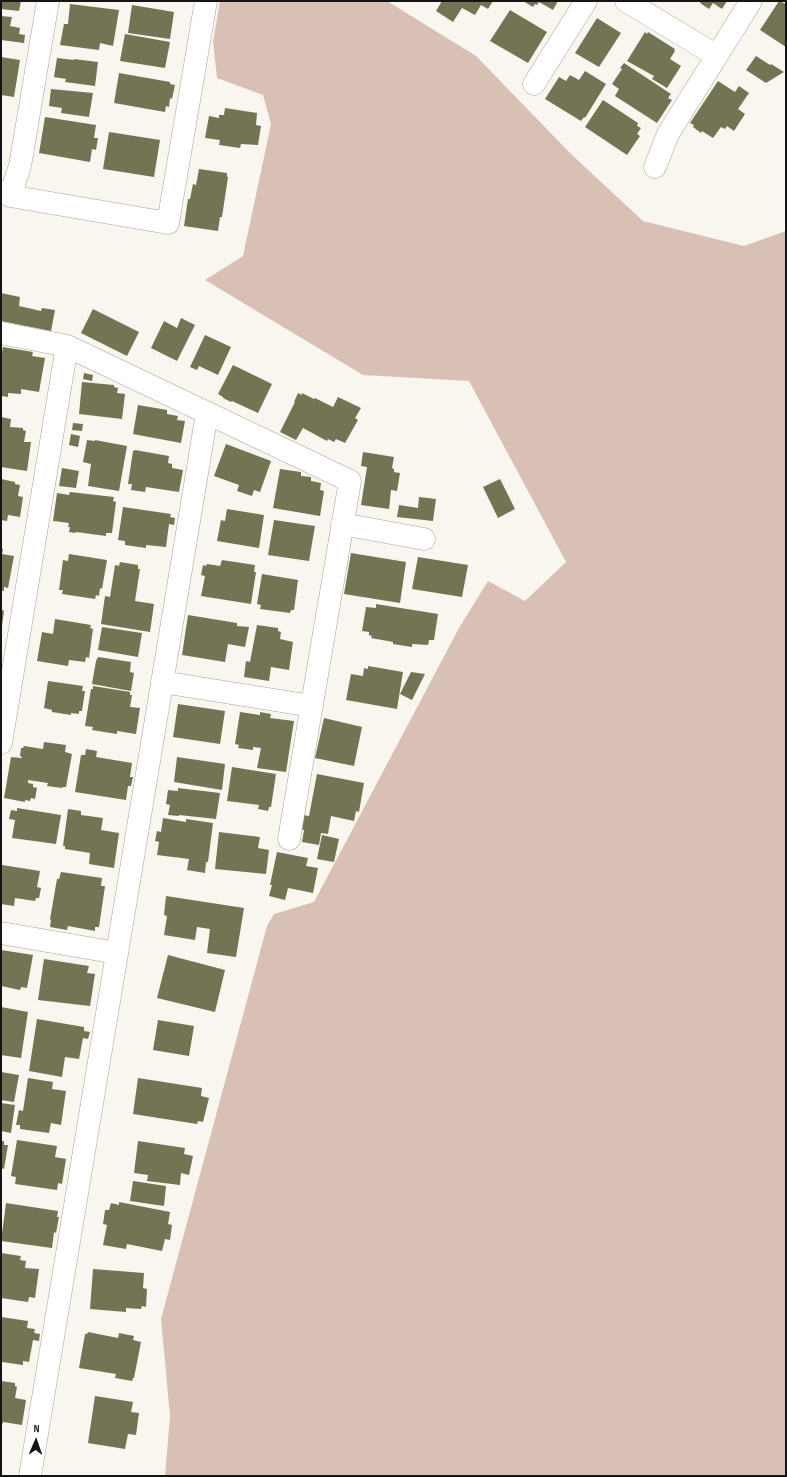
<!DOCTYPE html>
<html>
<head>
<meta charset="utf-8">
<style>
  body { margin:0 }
  #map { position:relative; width:787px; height:1477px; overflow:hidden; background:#f9f6ef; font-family:"Sofia Sans Condensed",sans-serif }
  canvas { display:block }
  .frame { position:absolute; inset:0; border:2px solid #151412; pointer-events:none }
  .north { position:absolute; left:16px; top:1421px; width:40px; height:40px; -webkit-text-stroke:3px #fff; paint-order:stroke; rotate:2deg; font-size:11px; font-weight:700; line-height:16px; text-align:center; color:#151412 }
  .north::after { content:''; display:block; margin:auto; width:14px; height:18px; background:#151412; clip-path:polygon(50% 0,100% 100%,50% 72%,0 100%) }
</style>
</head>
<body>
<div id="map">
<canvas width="787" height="1477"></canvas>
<div class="frame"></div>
<div class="north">N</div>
</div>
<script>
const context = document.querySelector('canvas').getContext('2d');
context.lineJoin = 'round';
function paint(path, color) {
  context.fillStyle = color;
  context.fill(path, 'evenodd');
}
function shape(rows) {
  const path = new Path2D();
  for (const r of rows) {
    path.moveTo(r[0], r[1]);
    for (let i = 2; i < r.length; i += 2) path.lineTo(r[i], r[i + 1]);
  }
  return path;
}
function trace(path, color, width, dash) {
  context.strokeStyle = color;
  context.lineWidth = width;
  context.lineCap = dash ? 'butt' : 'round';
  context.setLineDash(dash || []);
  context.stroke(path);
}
paint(shape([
  [220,1,387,1,476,56,570,153,643,221,744,246,786,231,786,1476,165,1476,170,1416,161,1319,267,926,274,914,314,902,459,628,488,581,525,601,566,562,469,381,363,375,205,280,243,256,271,124,263,95,217,78,213,42]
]), '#d9c0b4');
paint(shape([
  [1,1,21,1,19,11,1,9],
  [442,1,493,1,488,9,481,5,475,15,462,8,453,22,436,11],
  [523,1,558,1,553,10,539,2,537,5,535,4,533,7],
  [701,1,727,1,722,9,713,3,709,9,700,3],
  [779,1,786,4,786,47,760,30],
  [70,4,119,10,113,46,100,43,99,50,60,45,64,24,68,24],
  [132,5,174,12,170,39,128,33],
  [510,10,547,32,528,63,490,41],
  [1,16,12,17,10,26,20,28,19,34,25,35,24,43,1,40],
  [597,18,621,33,599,67,575,53],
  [645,32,647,34,648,32,675,49,674,50,675,51,670,59,681,66,667,88,652,79,654,76,627,61],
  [125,34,170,42,165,68,120,61],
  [756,56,770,65,771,64,784,72,766,83,746,70],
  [1,57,20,60,14,97,1,95],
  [57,58,74,60,74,59,98,62,95,86,65,82,66,79,54,77],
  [624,63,671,94,668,98,672,100,657,123,615,96,619,89,612,84,622,69,620,68],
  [585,71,606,84,585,118,584,117,581,121,545,99,559,77,566,81,570,75,579,80],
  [119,73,170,82,170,84,175,85,172,99,170,98,169,107,166,106,165,112,114,103],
  [718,81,735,92,739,86,749,93,738,109,745,114,734,131,727,126,725,129,721,127,713,138,702,131,701,133,693,127,694,125,690,123],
  [51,89,93,93,89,117,61,113,62,108,49,106],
  [603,100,638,123,637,126,641,128,637,134,640,136,627,155,585,127],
  [225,108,257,113,256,125,261,126,258,145,241,144,240,148,219,145,220,140,205,138,209,116,219,118,219,115,224,115],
  [45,117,96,125,94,138,98,138,96,150,92,149,90,162,39,153],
  [109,132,160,140,154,177,103,169],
  [199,169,227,173,227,177,228,177,222,217,220,217,218,231,184,226,188,199,190,199,193,184,196,185],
  [1,293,20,297,19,306,41,311,42,308,55,310,51,331,1,321],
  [93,309,139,332,127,356,81,333],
  [181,318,195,325,177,361,151,348,164,321,177,328],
  [205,335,231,347,218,375,199,366,197,370,190,367],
  [3,347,33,352,32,356,45,358,39,392,21,389,21,394,8,393,8,397,1,396,1,351,2,352],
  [233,365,272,384,258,413,232,401,231,402,223,398,223,397,218,394],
  [84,373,93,375,92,381,83,379],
  [82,382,114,385,114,387,118,388,117,393,125,394,122,419,79,414],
  [298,393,302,395,302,393,314,399,315,398,333,407,338,397,361,408,355,418,358,420,345,443,336,439,334,442,328,439,327,441,303,428,296,440,280,432,295,402,294,402],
  [138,405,167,410,167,414,178,416,177,420,185,421,181,443,133,434],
  [1,417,11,419,10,427,23,428,23,430,26,431,24,442,31,442,27,471,1,467],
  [73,423,83,424,82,431,72,430],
  [71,434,80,436,78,447,69,445],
  [87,440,95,441,95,440,127,446,119,491,88,486,91,464,83,462],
  [226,444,271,461,260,492,254,490,252,496,237,491,239,485,214,476],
  [135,450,169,456,168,463,172,464,172,468,183,470,179,492,146,487,145,492,131,490,132,484,128,484,133,451],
  [363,452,394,457,392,468,394,469,394,472,400,473,397,491,391,490,389,509,361,505,367,467,361,466],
  [62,468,79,471,76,488,59,486],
  [280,469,301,472,301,476,311,477,311,481,321,483,320,490,324,491,320,516,273,508],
  [1,479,15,482,15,484,20,485,18,496,23,497,20,517,8,515,7,521,1,520],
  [500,479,515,509,498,518,483,487],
  [70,492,114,497,113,501,116,502,112,533,106,533,106,536,76,532,75,533,69,532,70,527,68,527,69,523,53,521,57,493,69,495],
  [419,497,436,499,433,521,397,517,399,505,418,508],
  [123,507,171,514,170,517,175,518,174,525,169,524,166,547,146,545,146,548,125,545,125,541,118,540],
  [227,509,264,515,259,548,217,541,221,520,225,521],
  [274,520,315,526,309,561,268,555],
  [1,549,3,549,2,554,14,556,8,588,4,587,4,591,1,590],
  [351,553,406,562,400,603,344,594],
  [69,554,107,560,102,589,100,588,99,596,96,595,95,599,62,594,63,590,59,590,63,560,68,561],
  [418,557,468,565,462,597,412,589],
  [222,560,255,565,254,572,256,572,251,604,201,596,205,576,201,575,203,565,206,566,207,564,220,566],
  [120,562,138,565,138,569,140,569,135,601,154,604,150,632,101,624,105,596,110,597,115,565,119,566],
  [262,574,298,580,294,610,291,610,290,613,260,609,261,605,257,604],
  [376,604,438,614,434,640,429,640,428,645,412,644,412,647,393,644,393,642,371,638,372,636,369,635,369,632,362,631,366,607,376,608],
  [1,609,4,611,2,626,1,626],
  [188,615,237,623,237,626,249,627,245,647,228,644,225,662,182,655],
  [55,619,91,625,90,628,93,629,89,658,86,657,85,662,69,660,68,666,37,661,42,632,53,634],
  [257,625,278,628,278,631,281,632,280,639,293,642,289,670,271,667,269,681,244,677,246,661,250,662],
  [102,627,142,633,138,657,98,650],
  [98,657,131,662,130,672,134,673,131,691,92,684,96,661],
  [368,666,403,672,397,709,346,700,351,674,363,676,364,668,368,669],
  [411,672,425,674,412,700,400,694],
  [48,681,83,686,82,691,85,691,82,711,79,711,79,714,71,713,71,715,52,712,52,710,44,708],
  [93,686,130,692,130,695,132,695,130,707,140,708,136,734,117,731,117,734,92,730,93,727,85,726,91,689,93,689],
  [178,704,225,711,220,744,173,737],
  [240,712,260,715,260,712,271,714,270,718,294,721,286,772,257,768,261,748,253,747,253,750,238,748,239,745,235,744],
  [324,718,362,727,354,766,315,758],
  [44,742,66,745,65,752,72,754,66,787,63,787,62,788,47,786,48,783,28,780,28,783,33,784,33,787,37,788,35,799,31,798,30,801,25,800,25,802,4,798,11,757,22,758,22,757,20,756,21,748,23,748,24,746,43,749],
  [86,749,97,751,96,757,132,763,130,777,133,777,131,786,128,786,126,800,75,792,81,755,85,755],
  [177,757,225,764,222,790,174,782],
  [232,767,276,774,271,807,269,807,268,811,258,809,259,805,227,801],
  [317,774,364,783,359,812,356,811,354,821,331,816,328,834,321,833,319,845,302,842,304,830,301,829,303,815,309,816],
  [178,788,220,793,216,819,179,815,179,816,168,815,170,805,166,804,168,790,178,791],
  [17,808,61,815,56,844,12,838,15,820,9,819,11,810,17,811],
  [68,809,81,811,81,815,103,818,101,830,119,833,114,868,89,864,90,853,65,849,65,846,63,846],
  [163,818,186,822,186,819,213,823,208,862,206,862,205,873,187,870,189,859,157,855,159,842,155,841,157,831,161,832],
  [219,832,260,837,258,848,269,850,266,874,215,869],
  [322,835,339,839,334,862,317,859],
  [277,852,308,858,306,866,318,868,313,893,288,888,285,900,269,896,272,885,270,885],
  [2,865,40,871,37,887,41,888,39,898,36,898,35,901,15,898,14,906,1,904],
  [61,872,102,878,101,886,105,886,99,927,95,927,95,931,68,926,67,930,50,927,51,920,50,919,57,879,59,879],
  [166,896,244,908,236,957,207,953,210,929,197,927,195,940,164,935,167,916,164,915],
  [1,950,33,955,27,988,21,987,20,990,1,986],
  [168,955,225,970,215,1012,157,998],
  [44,959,89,966,87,973,95,974,90,1006,38,1000],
  [1,1007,28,1012,21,1058,1,1055],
  [37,1019,84,1027,84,1031,90,1032,88,1039,83,1038,79,1059,65,1057,62,1077,29,1071],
  [158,1020,194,1026,189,1056,153,1050],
  [1,1072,19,1075,14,1102,1,1100],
  [28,1078,53,1082,52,1089,66,1091,61,1125,51,1123,49,1133,20,1129,20,1125,16,1125,19,1110,23,1111],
  [138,1078,202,1088,201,1096,209,1098,203,1122,198,1121,197,1124,133,1114],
  [1,1103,15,1105,11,1133,1,1131],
  [17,1140,57,1146,55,1157,66,1159,62,1184,58,1183,57,1190,15,1184,16,1177,11,1176],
  [1,1141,4,1141,4,1145,8,1145,4,1169,1,1168],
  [138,1141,185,1148,184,1154,193,1156,189,1175,181,1173,180,1185,147,1181,148,1175,134,1173],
  [133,1181,166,1186,164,1206,130,1201],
  [119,1202,170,1212,168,1224,172,1225,170,1240,165,1239,162,1251,127,1244,126,1249,103,1245,107,1225,103,1224,105,1210,109,1210,111,1203,119,1205],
  [6,1203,58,1211,57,1217,59,1217,56,1233,54,1232,52,1248,1,1241],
  [1,1253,21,1256,20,1260,26,1261,25,1268,39,1269,35,1298,29,1297,28,1302,1,1298],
  [93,1269,144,1273,143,1288,147,1289,146,1307,142,1306,141,1309,126,1308,126,1312,90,1309],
  [1,1317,28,1321,27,1328,35,1329,34,1333,40,1334,39,1341,33,1340,29,1362,23,1361,23,1365,2,1362],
  [88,1332,118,1338,119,1333,134,1336,133,1340,141,1342,134,1378,133,1378,132,1381,115,1378,116,1374,79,1368,85,1334,87,1334],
  [1,1381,15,1383,15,1386,17,1387,15,1398,26,1400,22,1425,3,1422,2,1425,1,1424],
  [95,1396,133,1402,131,1412,139,1413,136,1435,128,1434,125,1449,88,1443]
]), '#737453');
const street = shape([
  [626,1,717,56],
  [534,84,586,1],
  [655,167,668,134,751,1],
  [1,192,10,196,20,166,48,1],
  [10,196,168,223,206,1],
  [1,333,67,346,350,481,289,839],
  [342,524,424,539],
  [162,682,312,706],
  [1,743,67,346],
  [1,933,117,953],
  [30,1476,207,413]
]);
trace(street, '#a6a49d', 23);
trace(street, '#fff', 22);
</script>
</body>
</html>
